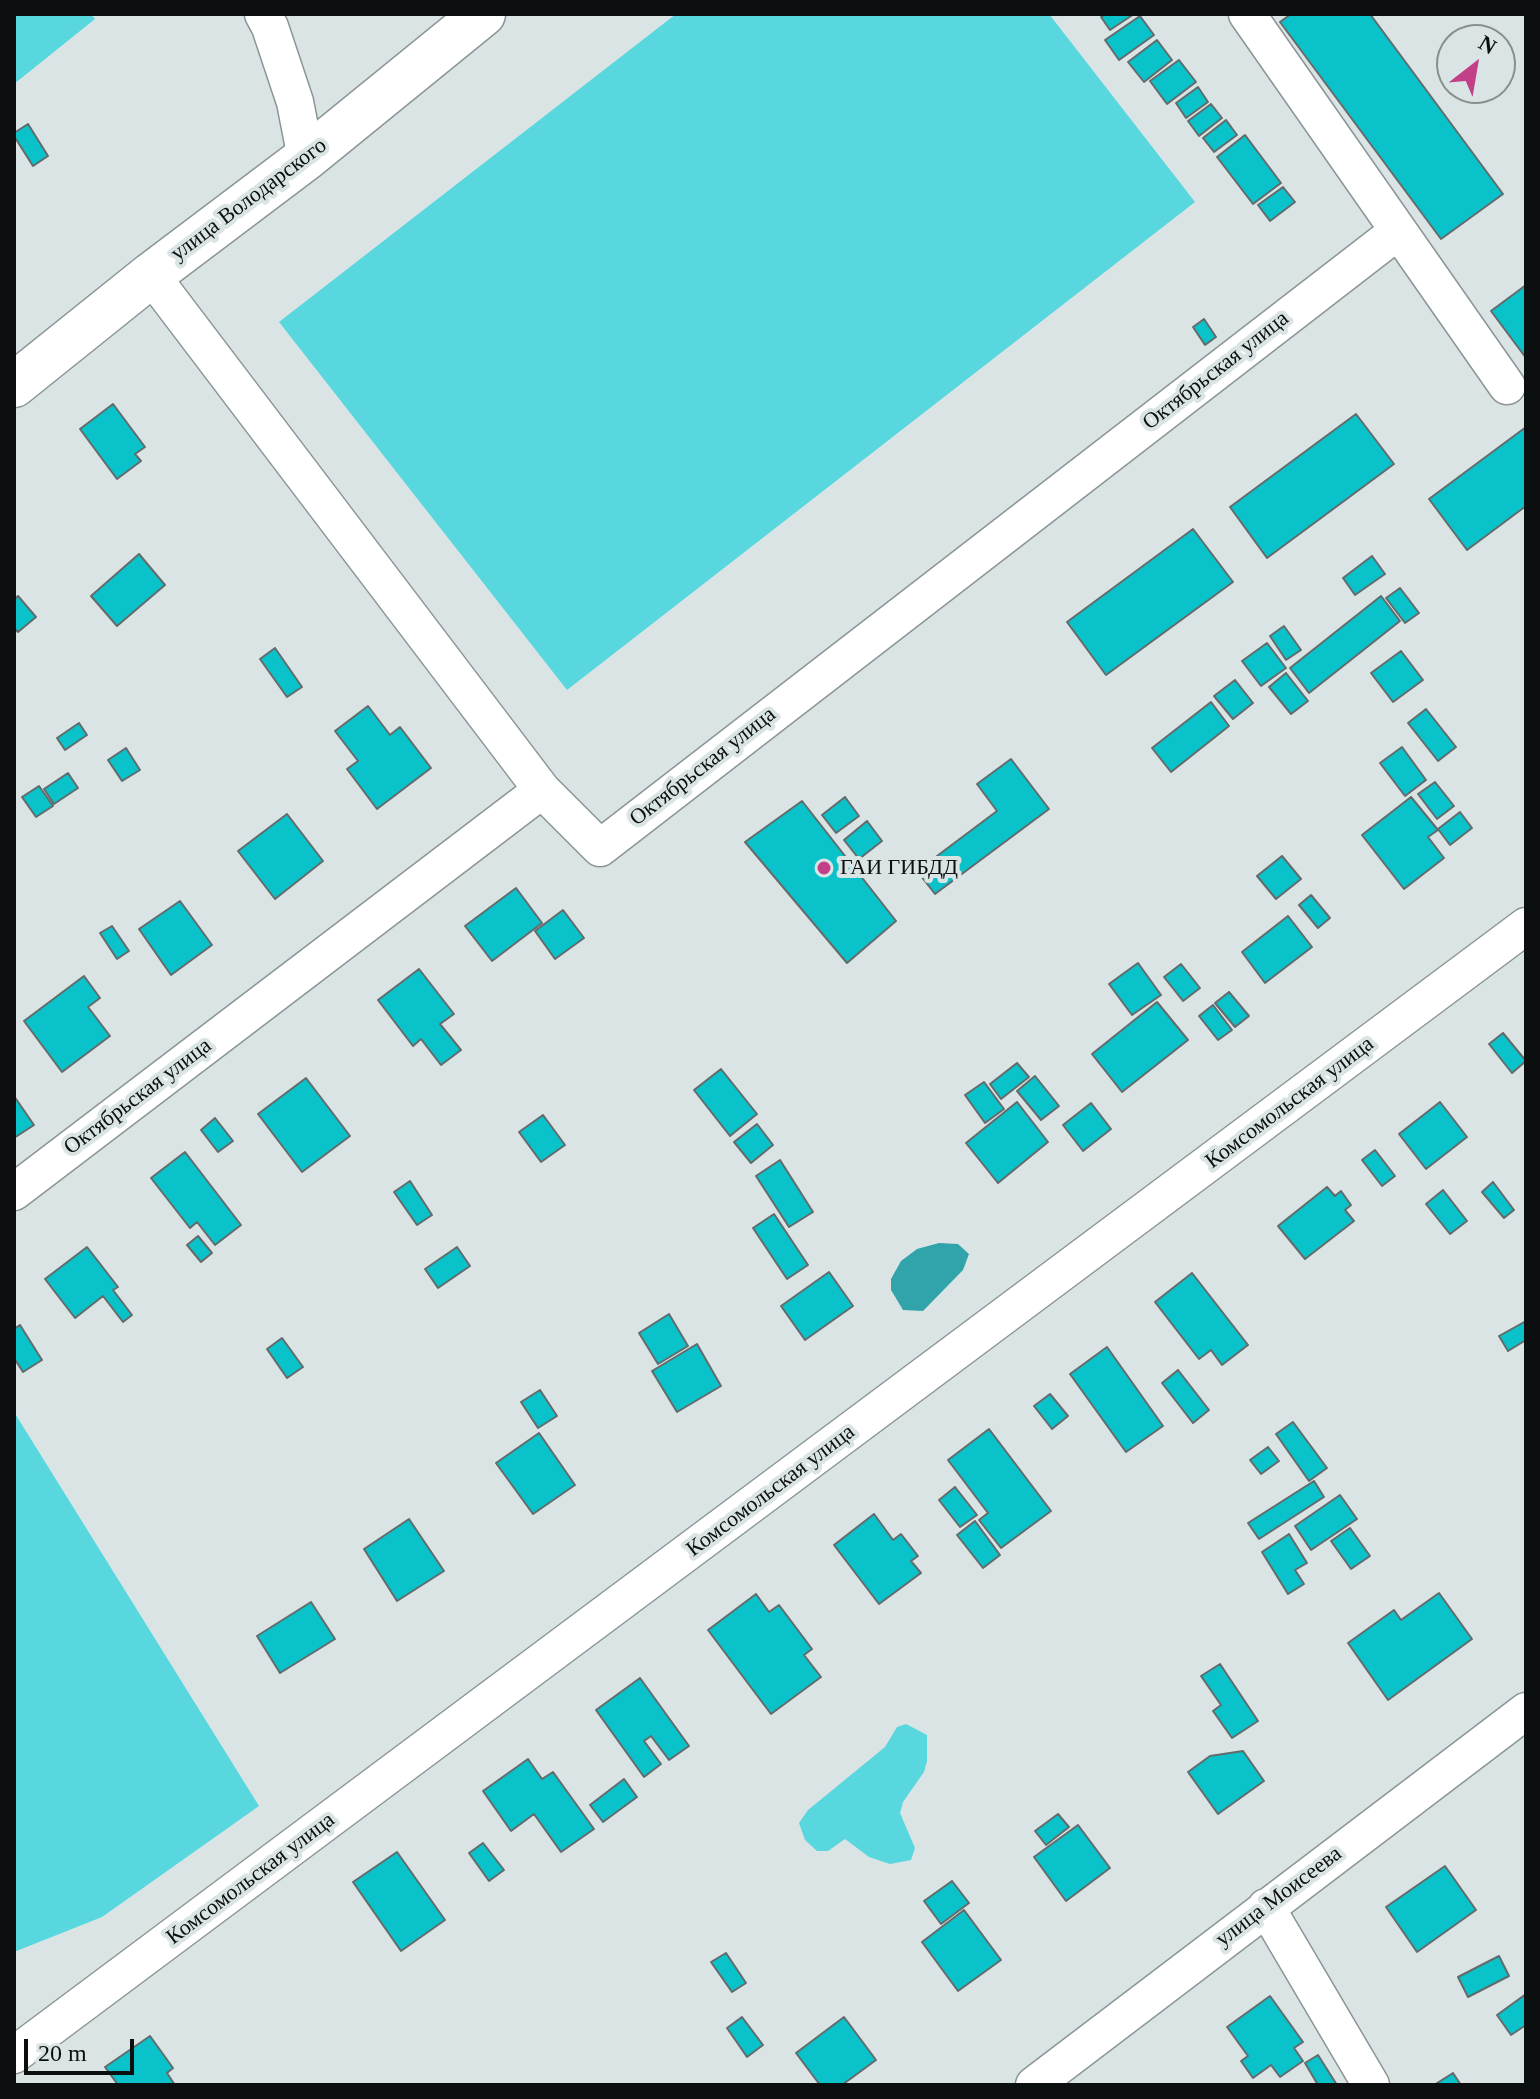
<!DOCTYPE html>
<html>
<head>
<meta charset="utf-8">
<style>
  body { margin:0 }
  #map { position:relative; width:1540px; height:2099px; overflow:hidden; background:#dae4e4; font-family:"Times New Roman",serif }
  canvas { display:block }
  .frame { position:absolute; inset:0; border:16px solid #0c0f0f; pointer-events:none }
  .north { position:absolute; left:1436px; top:24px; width:80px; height:80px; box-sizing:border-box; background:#dae4e4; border:2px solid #888f8f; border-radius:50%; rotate:31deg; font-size:22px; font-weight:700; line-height:32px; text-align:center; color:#0c0f0f }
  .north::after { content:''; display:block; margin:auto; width:28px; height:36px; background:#c24088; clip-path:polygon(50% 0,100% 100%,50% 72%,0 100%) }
  .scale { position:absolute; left:24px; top:2039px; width:110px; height:36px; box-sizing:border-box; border:4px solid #0c0f0f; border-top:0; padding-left:10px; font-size:24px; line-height:28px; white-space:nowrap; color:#0c0f0f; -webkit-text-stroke:6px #dae4e4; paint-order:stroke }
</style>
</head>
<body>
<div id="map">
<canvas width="1540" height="2099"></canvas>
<div class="frame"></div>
<div class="north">N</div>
<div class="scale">20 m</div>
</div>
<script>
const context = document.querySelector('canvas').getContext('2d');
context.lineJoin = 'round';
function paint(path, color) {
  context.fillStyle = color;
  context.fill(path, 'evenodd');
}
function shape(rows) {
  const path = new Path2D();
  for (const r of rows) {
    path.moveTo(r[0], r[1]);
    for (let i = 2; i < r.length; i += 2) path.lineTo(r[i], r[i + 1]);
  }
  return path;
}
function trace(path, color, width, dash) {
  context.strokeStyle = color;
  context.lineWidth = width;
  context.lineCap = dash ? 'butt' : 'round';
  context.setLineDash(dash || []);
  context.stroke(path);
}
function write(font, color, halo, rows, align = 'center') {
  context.font = font + ' "Times New Roman",serif';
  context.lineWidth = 8;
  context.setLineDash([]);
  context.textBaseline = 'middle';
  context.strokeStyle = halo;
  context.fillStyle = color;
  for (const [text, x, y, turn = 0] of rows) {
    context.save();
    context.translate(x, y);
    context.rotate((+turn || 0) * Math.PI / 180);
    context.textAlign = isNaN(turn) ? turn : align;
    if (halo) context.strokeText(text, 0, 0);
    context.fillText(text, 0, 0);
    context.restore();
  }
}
paint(shape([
  [14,14,91,14,95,19,14,84],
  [676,14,1049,14,1195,202,567,690,279,322],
  [14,1412,259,1806,102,1917,14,1952],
  [906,1724,927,1735,927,1761,924,1772,903,1802,900,1813,915,1848,911,1860,890,1864,869,1857,845,1839,828,1851,817,1851,805,1840,799,1823,808,1810,885,1747,897,1727]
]), '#58d7de');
paint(shape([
  [939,1243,958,1244,969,1254,963,1270,923,1311,903,1310,891,1290,891,1279,901,1261,917,1249]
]), '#30a4aa');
const building = shape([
  [1106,14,1134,14,1110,30,1101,17,1106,14],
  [1291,14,1370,14,1503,194,1441,239,1280,22,1291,14],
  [1140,16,1154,35,1119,60,1105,40,1140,16],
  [1157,40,1172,60,1144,82,1128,62,1157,40],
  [1179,60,1196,82,1167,104,1150,81,1179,60],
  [1198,87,1208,102,1186,118,1176,103,1198,87],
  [1211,104,1222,118,1199,136,1188,121,1211,104],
  [1226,120,1237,135,1214,152,1203,138,1226,120],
  [28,124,48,156,33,166,14,136,14,133,28,124],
  [1245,135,1281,183,1253,204,1217,157,1245,135],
  [1283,187,1295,202,1270,221,1258,205,1283,187],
  [1526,285,1526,358,1491,311,1526,285],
  [1204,319,1216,337,1205,345,1193,327,1204,319],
  [113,404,145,447,135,454,141,461,117,479,80,429,113,404],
  [1356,414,1394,464,1267,558,1230,507,1356,414],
  [1526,427,1526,506,1467,550,1429,499,1526,427],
  [1193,529,1233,582,1106,675,1067,622,1193,529],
  [139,554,165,585,117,626,91,596,139,554],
  [1372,556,1385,574,1355,595,1343,578,1372,556],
  [1400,588,1419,613,1405,623,1386,598,1400,588],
  [18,596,36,617,18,632,14,628,14,600,18,596],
  [1381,596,1400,621,1309,693,1290,668,1381,596],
  [1284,626,1301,650,1286,660,1270,636,1284,626],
  [1267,643,1286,668,1261,686,1242,661,1267,643],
  [275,648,302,687,287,697,260,659,275,648],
  [1401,651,1423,680,1393,702,1371,673,1401,651],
  [1286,673,1308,701,1291,714,1269,687,1286,673],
  [1235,680,1253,703,1233,719,1214,696,1235,680],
  [1211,702,1229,726,1171,772,1152,748,1211,702],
  [368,706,390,735,400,727,431,768,377,809,347,769,358,761,335,731,368,706],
  [1426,709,1456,747,1438,761,1408,723,1426,709],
  [79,723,87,735,65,750,57,738,79,723],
  [1402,747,1426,780,1405,796,1380,763,1402,747],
  [126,748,140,770,122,781,108,760,126,748],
  [1011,759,1049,809,935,894,917,871,997,811,977,784,1011,759],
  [68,773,78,788,54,804,44,789,68,773],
  [1435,782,1454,806,1437,819,1418,794,1435,782],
  [39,786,53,806,36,817,22,797,39,786],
  [845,797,859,816,836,833,822,815,845,797],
  [1411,797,1438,830,1428,837,1444,858,1404,889,1362,835,1411,797],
  [802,801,896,921,847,963,745,842,802,801],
  [1460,812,1472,828,1450,845,1438,829,1460,812],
  [287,814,323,861,275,899,238,851,287,814],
  [867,821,882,841,859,859,844,840,867,821],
  [1282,856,1301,879,1276,899,1257,876,1282,856],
  [516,888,542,923,492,961,465,926,516,888],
  [1311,895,1330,918,1318,928,1299,905,1311,895],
  [180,901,212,945,171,975,139,929,180,901],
  [563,910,584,938,555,959,535,931,563,910],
  [1288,916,1312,947,1265,983,1242,952,1288,916],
  [112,926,129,951,117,959,100,933,112,926],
  [1138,963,1161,995,1132,1015,1109,984,1138,963],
  [1181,964,1200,988,1183,1001,1164,977,1181,964],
  [419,969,454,1014,440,1024,461,1050,441,1065,421,1039,413,1046,378,1000,419,969],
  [84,976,100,998,88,1007,110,1036,62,1072,24,1021,84,976],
  [1229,992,1249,1016,1235,1027,1215,1003,1229,992],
  [1157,1002,1188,1040,1122,1092,1092,1054,1157,1002],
  [1213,1005,1232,1030,1218,1040,1199,1016,1213,1005],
  [1503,1033,1526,1061,1512,1073,1489,1044,1503,1033],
  [1017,1063,1029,1077,1001,1099,990,1084,1017,1063],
  [721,1069,757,1114,730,1136,694,1090,721,1069],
  [1035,1076,1059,1106,1041,1120,1017,1091,1035,1076],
  [306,1078,350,1136,302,1172,258,1114,306,1078],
  [984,1082,1004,1109,985,1123,965,1095,984,1082],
  [14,1096,34,1125,14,1138,14,1096],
  [1017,1102,1048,1142,998,1183,966,1143,1017,1102],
  [1440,1102,1467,1137,1426,1169,1399,1134,1440,1102],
  [1091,1103,1111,1129,1083,1151,1063,1125,1091,1103],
  [543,1115,565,1145,541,1162,519,1132,543,1115],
  [215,1118,233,1141,218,1152,201,1130,215,1118],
  [757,1124,773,1145,751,1163,734,1142,757,1124],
  [1375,1150,1395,1176,1382,1186,1362,1160,1375,1150],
  [185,1152,241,1225,215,1245,197,1222,190,1228,151,1178,185,1152],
  [780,1160,813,1212,789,1227,756,1176,780,1160],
  [410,1181,432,1215,417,1225,394,1192,410,1181],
  [1493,1182,1514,1210,1504,1218,1482,1192,1493,1182],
  [1327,1187,1335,1196,1341,1191,1351,1205,1345,1210,1354,1221,1305,1259,1278,1226,1327,1187],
  [1443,1190,1467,1221,1450,1234,1426,1204,1443,1190],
  [774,1214,808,1265,787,1279,753,1228,774,1214],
  [198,1236,212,1253,201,1262,187,1245,198,1236],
  [87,1247,118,1287,113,1290,132,1315,123,1322,103,1296,75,1318,45,1279,87,1247],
  [457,1247,470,1266,438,1288,425,1269,457,1247],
  [829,1272,853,1306,805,1340,781,1306,829,1272],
  [1192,1273,1248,1345,1222,1365,1211,1350,1199,1359,1155,1302,1192,1273],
  [669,1314,688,1346,658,1364,639,1333,669,1314],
  [1526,1321,1526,1340,1508,1351,1499,1336,1526,1321],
  [20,1325,42,1360,23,1372,14,1358,14,1329,20,1325],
  [282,1338,303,1367,287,1378,267,1349,282,1338],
  [697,1344,721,1386,677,1412,652,1371,697,1344],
  [1107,1347,1163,1426,1126,1452,1070,1374,1107,1347],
  [1178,1370,1209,1410,1193,1423,1162,1383,1178,1370],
  [540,1390,557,1416,538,1428,521,1402,540,1390],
  [1050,1394,1068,1416,1052,1429,1034,1406,1050,1394],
  [1293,1422,1327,1468,1309,1481,1276,1434,1293,1422],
  [989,1429,1051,1511,1001,1548,979,1520,988,1513,948,1460,989,1429],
  [539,1433,575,1485,533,1514,496,1463,539,1433],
  [1268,1447,1279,1461,1261,1474,1250,1460,1268,1447],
  [1314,1481,1324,1497,1259,1539,1248,1523,1314,1481],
  [955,1487,977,1515,960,1527,939,1500,955,1487],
  [1340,1495,1357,1519,1311,1550,1295,1526,1340,1495],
  [874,1514,893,1540,901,1534,918,1556,911,1561,921,1573,879,1604,834,1545,874,1514],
  [409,1519,444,1571,397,1601,364,1549,409,1519],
  [975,1521,1000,1555,983,1568,957,1535,975,1521],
  [1350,1528,1370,1556,1351,1569,1331,1541,1350,1528],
  [1289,1534,1307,1563,1295,1570,1304,1584,1288,1594,1262,1552,1289,1534],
  [1439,1593,1472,1639,1388,1700,1348,1643,1394,1610,1401,1620,1439,1593],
  [756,1594,769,1612,779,1605,812,1649,804,1655,821,1677,771,1714,708,1630,756,1594],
  [311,1602,335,1639,280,1673,257,1636,311,1602],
  [1220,1664,1258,1721,1232,1738,1213,1711,1221,1705,1201,1676,1220,1664],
  [640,1678,689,1746,669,1760,651,1736,644,1741,661,1764,644,1777,596,1710,640,1678],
  [1243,1751,1264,1781,1218,1814,1188,1772,1210,1756,1243,1751],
  [528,1759,542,1779,553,1772,594,1829,561,1852,534,1814,511,1831,483,1791,528,1759],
  [624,1779,637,1797,603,1822,590,1805,624,1779],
  [1058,1814,1069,1827,1046,1845,1035,1831,1058,1814],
  [1078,1825,1110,1868,1066,1901,1034,1857,1078,1825],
  [483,1843,504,1870,489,1881,469,1853,483,1843],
  [397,1852,445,1920,401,1951,353,1882,397,1852],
  [1445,1866,1476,1910,1417,1952,1386,1907,1445,1866],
  [952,1881,969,1903,941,1924,924,1901,952,1881],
  [964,1910,1001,1960,958,1991,922,1942,964,1910],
  [726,1953,746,1983,732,1992,711,1962,726,1953],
  [1499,1956,1509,1976,1468,1997,1458,1977,1499,1956],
  [1526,1994,1526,2025,1511,2035,1497,2015,1526,1994],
  [1270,1996,1303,2042,1294,2048,1303,2061,1280,2077,1271,2065,1253,2078,1241,2061,1248,2056,1227,2027,1270,1996],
  [742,2017,763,2045,747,2057,727,2028,742,2017],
  [844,2017,876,2060,842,2085,820,2085,796,2053,844,2017],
  [150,2036,173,2068,167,2073,175,2085,118,2085,105,2067,150,2036],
  [1318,2055,1337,2085,1318,2085,1305,2063,1318,2055],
  [1453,2073,1461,2085,1434,2085,1453,2073]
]);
paint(building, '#09c2ca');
trace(building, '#636c6c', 2);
const street = shape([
  [263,14,270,27,295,102,306,158],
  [1247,14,1507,386],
  [151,275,542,790],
  [14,1192,542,790,600,848,1397,232],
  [1266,1907,1371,2085],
  [14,2055,1526,926],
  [1034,2085,1526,1711]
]);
const secondary = shape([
  [14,385,151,275,306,158,483,14]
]);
trace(street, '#8b9595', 39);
trace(secondary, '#8b9595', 47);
trace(street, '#fff', 36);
trace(secondary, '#fff', 44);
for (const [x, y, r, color] of [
  [824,868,8,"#c24088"]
]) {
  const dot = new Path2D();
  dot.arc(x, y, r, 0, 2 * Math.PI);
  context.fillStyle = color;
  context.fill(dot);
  trace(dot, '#dae4e4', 3);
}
write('22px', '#0c0f0f', '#dae4e4', [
  ["улица Володарского",249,200,-37],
  ["Октябрьская улица",1216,371,-38],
  ["Октябрьская улица",703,767,-38],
  ["Октябрьская улица",138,1097,-37],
  ["Комсомольская улица",1290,1103,-37],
  ["Комсомольская улица",771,1491,-37],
  ["Комсомольская улица",251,1879,-37],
  ["улица Моисеева",1279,1897,-37]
]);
write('22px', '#0c0f0f', '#dae4e4', [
  ["ГАИ ГИБДД",840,868]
], 'left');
</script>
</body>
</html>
